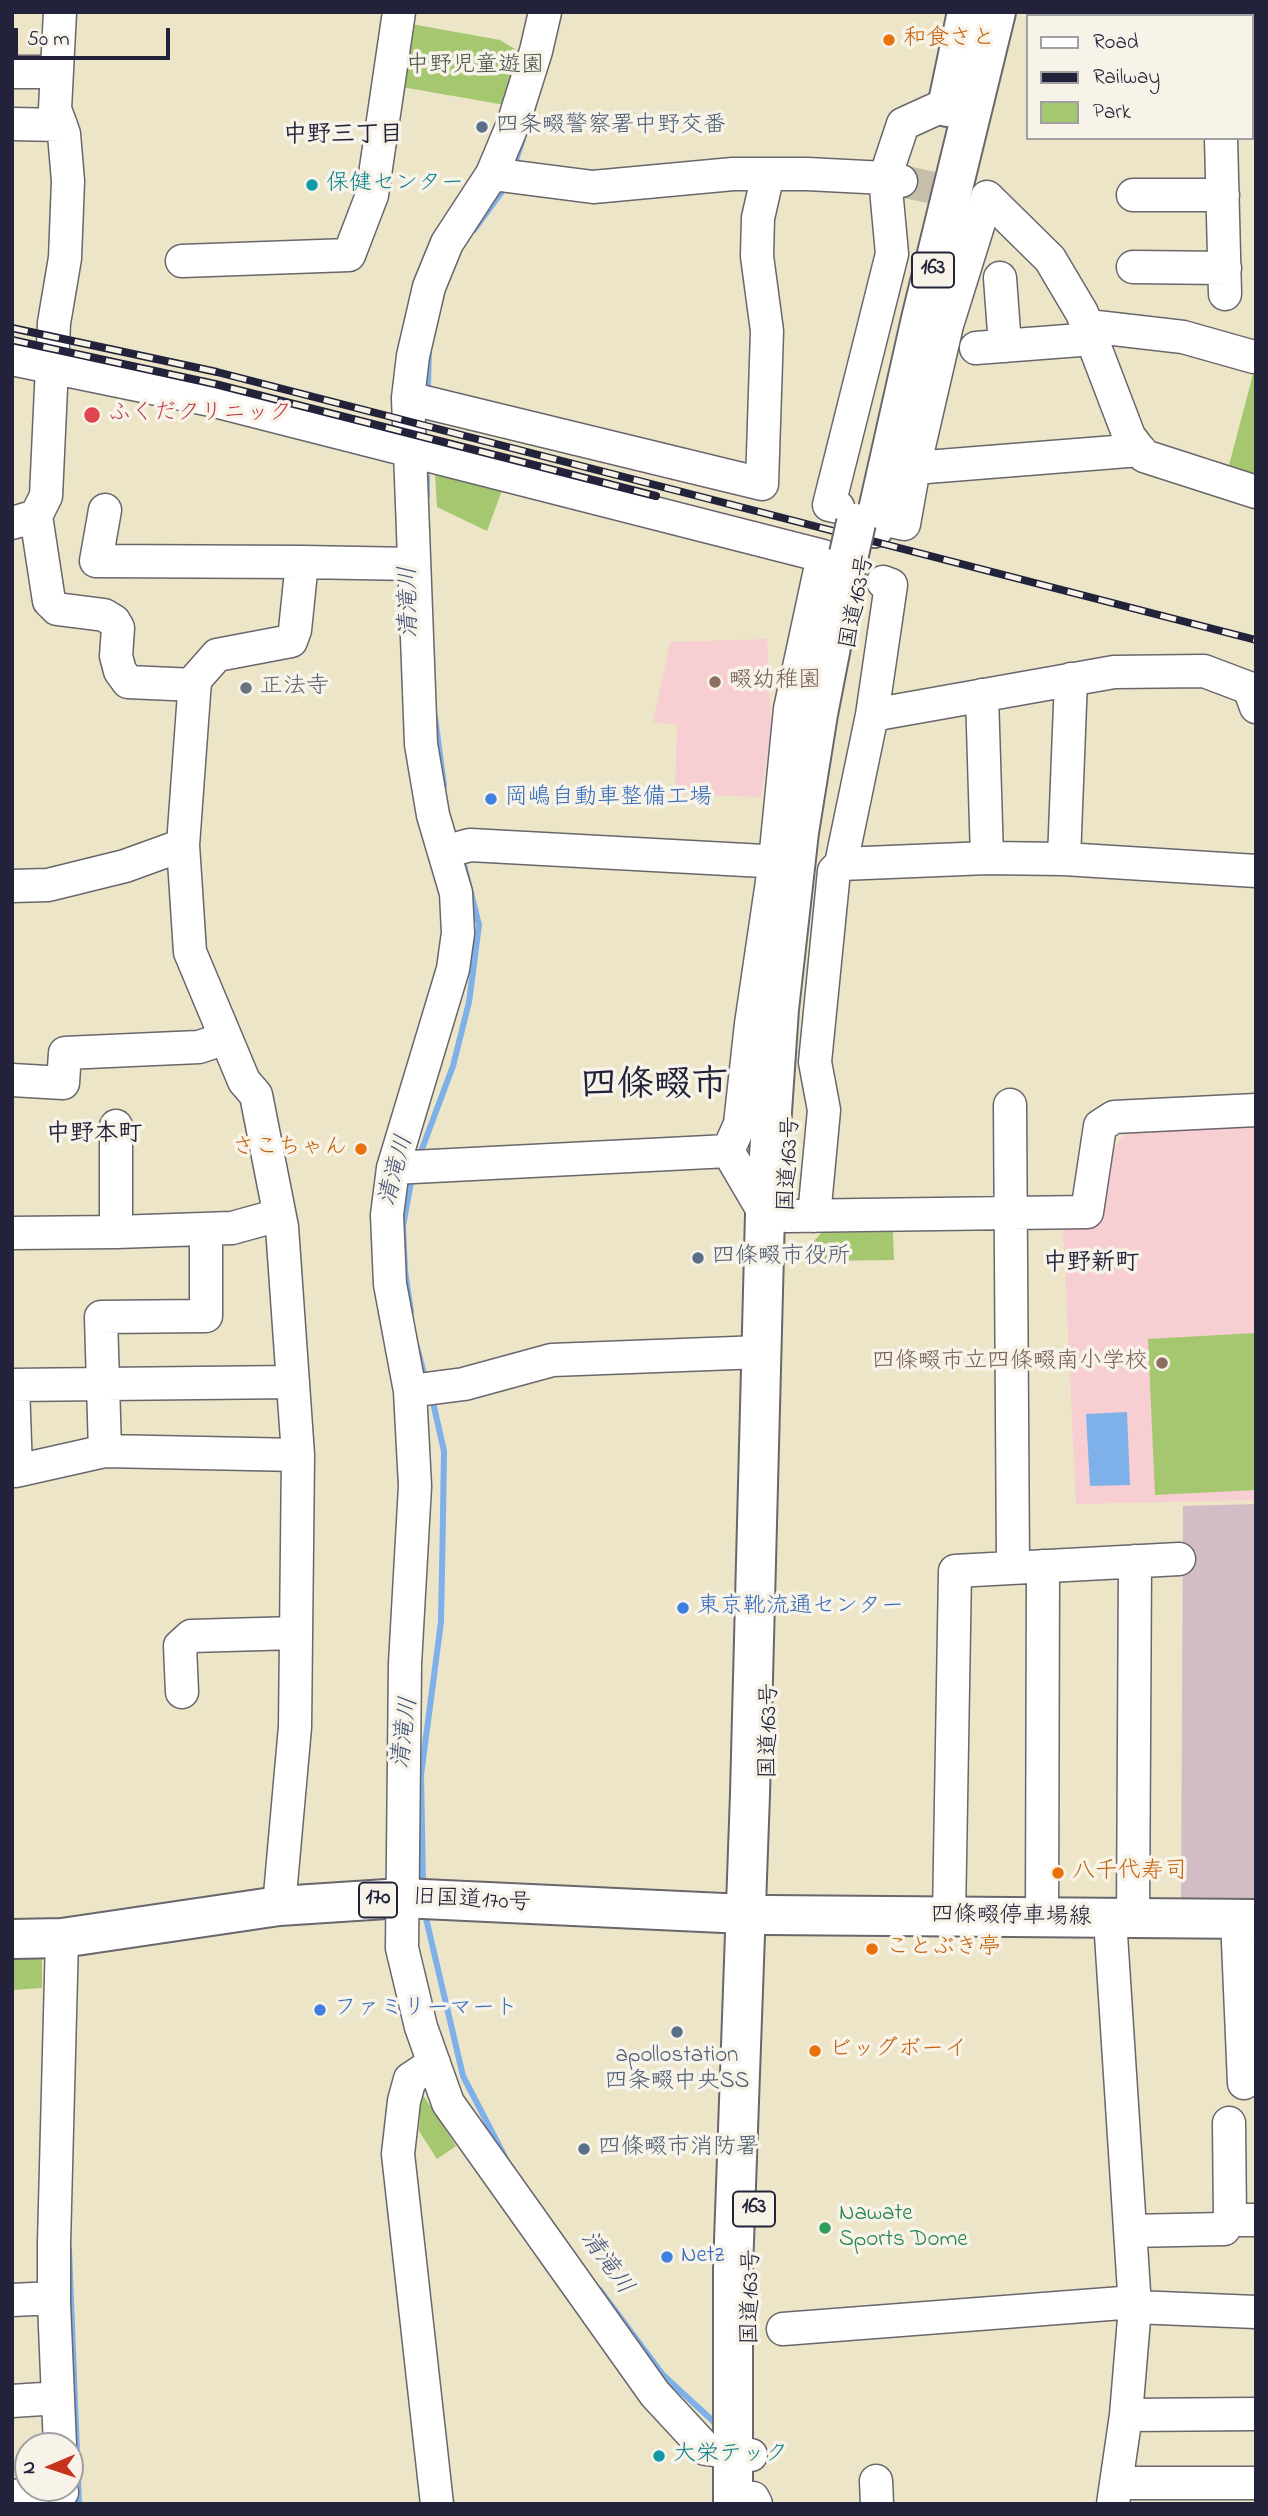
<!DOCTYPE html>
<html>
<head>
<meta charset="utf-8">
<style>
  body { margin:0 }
  #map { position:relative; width:1268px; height:2516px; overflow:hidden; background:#ece5c7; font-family:"Indie Flower",sans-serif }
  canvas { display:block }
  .frame { position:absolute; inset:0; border:14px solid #22223b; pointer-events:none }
  .legend { position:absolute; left:1026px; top:14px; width:228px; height:126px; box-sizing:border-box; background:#f7f3e8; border:2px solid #a29fa3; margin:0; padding:9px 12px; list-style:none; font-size:21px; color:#22223b }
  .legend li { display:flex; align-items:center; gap:14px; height:35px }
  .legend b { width:35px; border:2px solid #a29fa3 }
  .north { position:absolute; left:14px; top:2432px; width:70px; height:70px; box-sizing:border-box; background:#f7f3e8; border:2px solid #a29fa3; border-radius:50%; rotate:268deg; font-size:19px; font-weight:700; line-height:28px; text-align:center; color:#22223b }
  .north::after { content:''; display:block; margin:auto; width:24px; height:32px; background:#c8321e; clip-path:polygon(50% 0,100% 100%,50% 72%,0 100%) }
  .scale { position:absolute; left:14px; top:28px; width:156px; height:32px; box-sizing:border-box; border:4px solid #22223b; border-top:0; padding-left:9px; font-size:21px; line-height:24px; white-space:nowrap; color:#22223b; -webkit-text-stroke:5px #f7f3e8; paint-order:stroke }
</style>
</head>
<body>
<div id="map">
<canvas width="1268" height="2516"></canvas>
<div class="frame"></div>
<ul class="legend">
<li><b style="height:9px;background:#fff"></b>Road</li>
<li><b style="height:9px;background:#22223b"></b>Railway</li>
<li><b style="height:19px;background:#a5c76f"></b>Park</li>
</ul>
<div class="north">N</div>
<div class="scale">50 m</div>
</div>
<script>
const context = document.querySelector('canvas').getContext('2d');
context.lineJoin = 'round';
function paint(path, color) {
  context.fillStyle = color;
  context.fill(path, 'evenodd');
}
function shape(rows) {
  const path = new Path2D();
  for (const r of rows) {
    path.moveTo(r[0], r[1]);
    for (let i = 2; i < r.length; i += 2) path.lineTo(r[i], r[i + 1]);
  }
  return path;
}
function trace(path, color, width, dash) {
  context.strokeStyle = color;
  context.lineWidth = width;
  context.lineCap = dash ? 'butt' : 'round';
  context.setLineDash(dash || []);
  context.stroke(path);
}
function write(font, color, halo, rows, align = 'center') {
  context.font = font + ' "Indie Flower","Klee One",sans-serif';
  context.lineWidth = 7;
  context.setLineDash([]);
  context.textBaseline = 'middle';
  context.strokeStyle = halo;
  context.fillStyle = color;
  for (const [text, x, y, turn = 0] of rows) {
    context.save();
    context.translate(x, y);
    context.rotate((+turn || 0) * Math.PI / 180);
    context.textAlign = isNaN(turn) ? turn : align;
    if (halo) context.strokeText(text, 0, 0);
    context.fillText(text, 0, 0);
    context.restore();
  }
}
paint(shape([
  [767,639,771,727,761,797,675,794,677,725,653,722,670,642],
  [1256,1121,1256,1500,1076,1504,1063,1226,1110,1152,1127,1131]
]), '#f7cfd3');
paint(shape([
  [1256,1504,1256,1904,1181,1905,1183,1506]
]), '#d2bdc7');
paint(shape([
  [406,23,500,40,523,54,511,106,396,86],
  [1256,363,1256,478,1228,469],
  [439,466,504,485,487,531,437,507,435,474],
  [893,1232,894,1260,811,1261,811,1245,821,1233],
  [1256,1333,1256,1490,1155,1495,1148,1339],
  [32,1952,42,1959,42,1988,12,1990,12,1953],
  [421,2092,456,2146,437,2159,419,2131]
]), '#a5c76f');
paint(shape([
  [1127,1412,1130,1485,1090,1486,1086,1414]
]), '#7eb0ea');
trace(shape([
  [516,160,523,139],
  [474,230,506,186],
  [428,386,429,349],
  [427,477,427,496],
  [435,717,444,786],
  [419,1157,453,1066,469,1002,479,925,462,857],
  [411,1312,405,1271,403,1226,412,1177],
  [417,1347,426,1381],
  [423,1881,421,1775,441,1622,443,1516,444,1451,432,1398],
  [425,1914,463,2076,506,2159],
  [69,2249,79,2504],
  [600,2290,663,2375,714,2422]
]), '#7eb0ea', 6);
trace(shape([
  [901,181,971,196]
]), '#c4beab', 32, [32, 16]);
const minor = shape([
  [545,12,536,51,513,124,492,174,447,243,429,287,413,356,408,398,421,744,433,815,456,893,458,933,453,969,393,1168,387,1215,390,1284,410,1391,415,1486,405,1664,402,1948,421,2027,448,2103,655,2394,706,2449,751,2455],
  [12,72,57,72],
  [12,124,61,125],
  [1221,138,1225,294],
  [492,174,593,187,733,174,807,174,885,178,903,124,947,104],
  [1133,195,1223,195],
  [182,261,349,255,372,195,399,12],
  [1133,267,1225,268],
  [1000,278,1005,346],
  [921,319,947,325,987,197,1050,259,1082,313,1129,436,1144,456,1256,492],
  [1088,326,1183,337,1254,357],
  [976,348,1093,339],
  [12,359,211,400,823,556,790,709,775,861,751,1024,740,1124,728,1151],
  [408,398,762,484,767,331,757,256,758,218,768,174],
  [914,468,1140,450],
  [838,507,829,505,892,254,885,178,901,181],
  [105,510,96,561,302,562],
  [36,516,49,601,57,609,104,615,114,621,118,628,116,656,120,671,128,682,195,685],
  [895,522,904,524,914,468,947,325],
  [12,523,36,516,46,496,54,323,65,258,68,181,64,134,55,109,60,12],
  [982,695,987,858],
  [872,715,1114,672,1204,671,1249,688,1256,707],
  [444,852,470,845,782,862],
  [1064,859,1071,679],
  [841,864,987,858,1064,859,1256,871],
  [12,886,48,885,125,866,183,845],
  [12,1080,63,1083,65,1053,199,1047,226,1038],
  [1010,1105,1013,1567],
  [116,1126,116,1232,232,1228,279,1215],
  [393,1168,728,1151,765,1214,788,1216,1087,1212,1100,1126,1114,1117,1256,1110],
  [814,1216,824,1110,815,1062,834,871,841,864,872,715,891,585,883,582],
  [12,1233,116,1232],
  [12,1385,293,1382],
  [13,1385,16,1471,105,1451,298,1455],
  [410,1391,464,1384,552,1360,761,1352],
  [105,1451,101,1317,206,1316,206,1231],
  [182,1692,180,1646,191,1636,296,1633],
  [279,1906,295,1727,298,1455,282,1227,256,1095,244,1081,190,952,183,845,195,680,217,655,291,641,295,630,302,562,413,564],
  [949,1917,955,1571,1179,1559],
  [1042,1918,1043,1566],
  [1110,1919,1135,2307,1126,2415,1113,2504],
  [1133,1919,1135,1561],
  [1237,1919,1244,2083],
  [434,2063,410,2079,404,2101,398,2154,437,2504],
  [1229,2123,1230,2220,1256,2220],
  [1130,2231,1224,2229,1230,2220],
  [12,2300,54,2298],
  [1135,2307,1256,2312],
  [783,2329,1135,2302],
  [12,2401,58,2398],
  [1126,2415,1256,2414],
  [60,2446,54,2303,54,2243,62,1938],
  [876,2481,877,2504],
  [1116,2483,1256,2483],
  [12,2496,62,2492],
  [753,2498,756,2504]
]);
const major = shape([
  [766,1915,1256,1919]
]);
const highway = shape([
  [1149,12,1155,16],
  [1252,66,1256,68],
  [947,107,967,12],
  [874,528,921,319,996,12],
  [12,1939,62,1938,279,1906,402,1898,766,1915],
  [733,2504,733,2269,750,1794,765,1214,779,1009,799,832,818,714,849,554]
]);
trace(minor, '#69666c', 35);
trace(major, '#69666c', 42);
trace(highway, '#69666c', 42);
trace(minor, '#fff', 32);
trace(major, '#fff', 38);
trace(highway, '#fff', 38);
const rail = shape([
  [12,328,217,372,1256,640],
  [12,340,215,384,656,496]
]);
trace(rail, '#22223b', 8);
trace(rail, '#f7f3e8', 5, [16]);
const highwayBridge = shape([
  [849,554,856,523]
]);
trace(highwayBridge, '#69666c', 42, []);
trace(highwayBridge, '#fff', 38);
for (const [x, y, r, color] of [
  [889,40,7,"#e8710a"],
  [482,127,7,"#5c6f8a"],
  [312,185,7,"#0f9aa8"],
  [92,415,9,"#e0444e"],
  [715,682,7,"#8d6e63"],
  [246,688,7,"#6b7280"],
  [491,799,7,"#3f7fe0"],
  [361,1149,7,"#e8710a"],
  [698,1258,7,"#5c6f8a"],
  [1162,1363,7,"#8d6e63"],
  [683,1608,7,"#3f7fe0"],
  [1058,1873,7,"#e8710a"],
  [872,1949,7,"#e8710a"],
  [320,2010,7,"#3f7fe0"],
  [677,2032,7,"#5c6f8a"],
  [815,2051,7,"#e8710a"],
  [584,2149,7,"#5c6f8a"],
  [825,2228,7,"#2e9e5b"],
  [667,2257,7,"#3f7fe0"],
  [659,2456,7,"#0f9aa8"]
]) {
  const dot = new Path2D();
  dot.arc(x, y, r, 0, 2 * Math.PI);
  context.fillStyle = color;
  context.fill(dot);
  trace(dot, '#f7f3e8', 2.5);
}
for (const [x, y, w] of [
  [933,270,42],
  [378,1900,38],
  [754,2209,42]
]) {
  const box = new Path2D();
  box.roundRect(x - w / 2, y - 17.5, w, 35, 5);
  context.fillStyle = '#f7f3e8';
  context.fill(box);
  trace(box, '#22223b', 2);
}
write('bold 21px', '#22223b', null, [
  ["163",933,270],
  ["170",378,1900],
  ["163",754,2209]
]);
write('23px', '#c56008', '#f7f3e8', [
  ["和食さと",903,40],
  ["さこちゃん",347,1149,"right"],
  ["八千代寿司",1072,1873],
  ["ことぶき亭",886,1949],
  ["ビッグボーイ",829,2051]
], 'left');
write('23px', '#49544b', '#f7f3e8', [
  ["中野児童遊園",475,67]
]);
write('23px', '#4e5e75', '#f7f3e8', [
  ["四条畷警察署中野交番",496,127],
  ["四條畷市役所",712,1258],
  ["apollostation",677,2057,"center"],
  ["四条畷中央SS",677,2083,"center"],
  ["四條畷市消防署",598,2149]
], 'left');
write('23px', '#0d838f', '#f7f3e8', [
  ["保健センター",326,185],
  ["大栄テック",673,2456]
], 'left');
write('23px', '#be3a42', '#f7f3e8', [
  ["ふくだクリニック",108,415]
], 'left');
write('23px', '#22223b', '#f7f3e8', [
  ["国道163号",859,602,-79],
  ["国道163号",791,1164,-87],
  ["国道163号",771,1731,-89],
  ["旧国道170号",472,1902,3],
  ["四條畷停車場線",1011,1918,1],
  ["国道163号",753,2297,-89]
]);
write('23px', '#785e54', '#f7f3e8', [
  ["畷幼稚園",729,682],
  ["四條畷市立四條畷南小学校",1148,1363,"right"]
], 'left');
write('23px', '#5b616d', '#f7f3e8', [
  ["正法寺",260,688]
], 'left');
write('23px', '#366cbe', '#f7f3e8', [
  ["岡嶋自動車整備工場",505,799],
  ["東京靴流通センター",697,1608],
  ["ファミリーマート",334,2010],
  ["Netz",681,2257]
], 'left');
write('23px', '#27864d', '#f7f3e8', [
  ["Nawate",839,2215],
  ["Sports Dome",839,2241]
], 'left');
write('bold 24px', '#22223b', '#f7f3e8', [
  ["中野三丁目",343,137],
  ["中野本町",94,1136],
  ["中野新町",1091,1265]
]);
write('italic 24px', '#425478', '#f7f3e8', [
  ["清滝川",411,602,-91],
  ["清滝川",398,1171,-75],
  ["清滝川",407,1733,-83],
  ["清滝川",605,2264,54]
]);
write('bold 37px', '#22223b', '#f7f3e8', [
  ["四條畷市",654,1089]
]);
</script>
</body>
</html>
